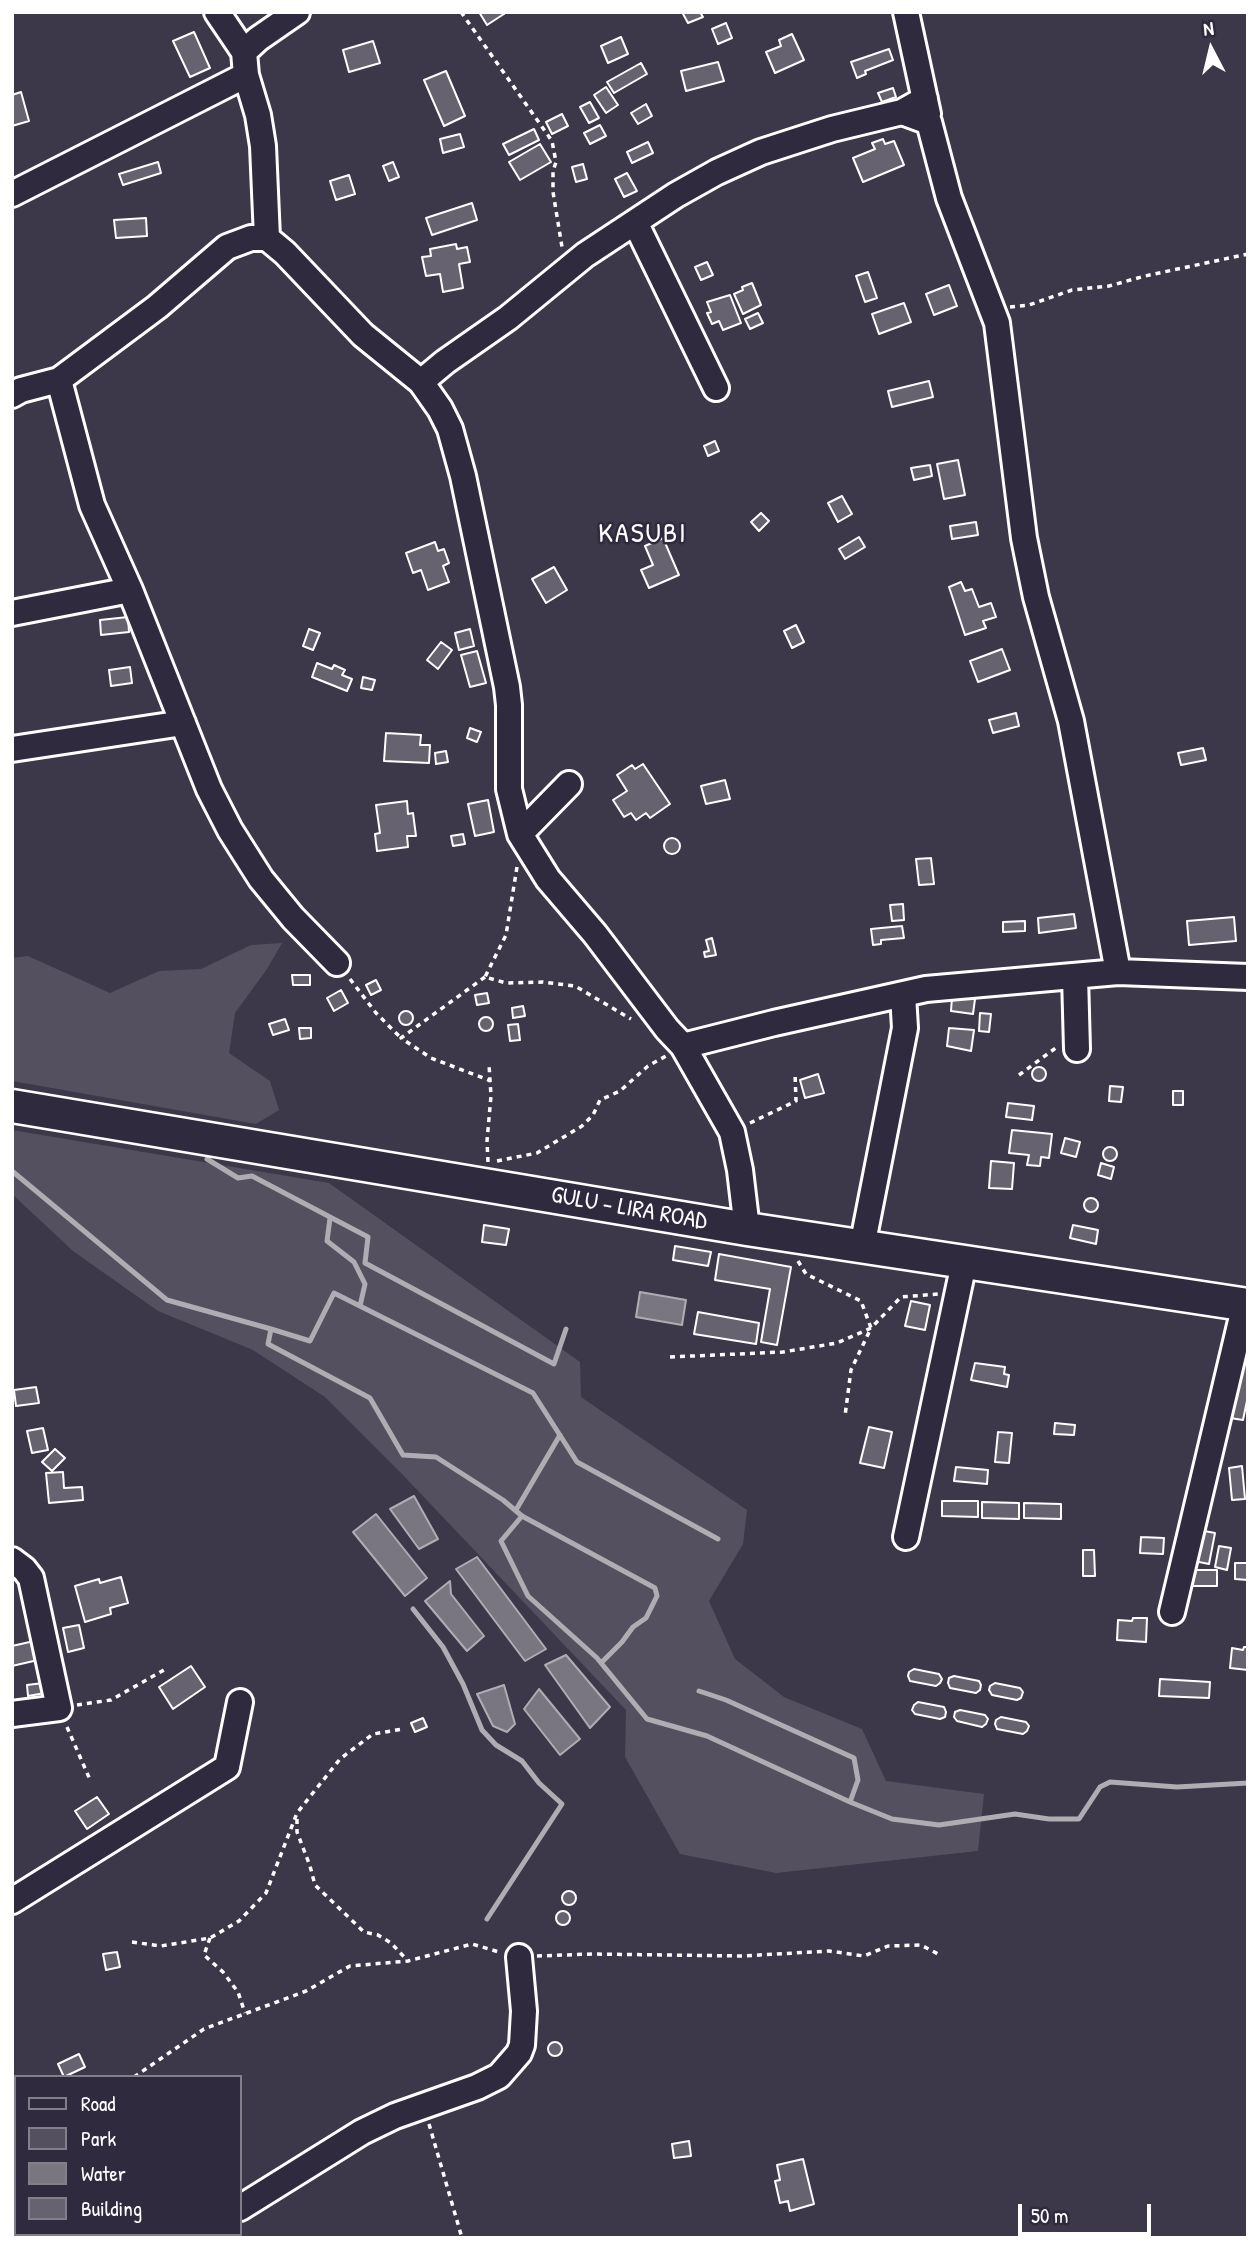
<!DOCTYPE html>
<html>
<head>
<meta charset="utf-8">
<style>
  body { margin:0 }
  #map { position:relative; width:1260px; height:2250px; overflow:hidden; background:#3c3749; font-family:"Patrick Hand",sans-serif }
  canvas { display:block }
  .frame { position:absolute; inset:0; border:14px solid #fff; pointer-events:none }
  .legend { position:absolute; left:14px; top:2075px; width:228px; height:161px; box-sizing:border-box; background:#2f2a3d; border:2px solid #827f8b; margin:0; padding:9px 12px; list-style:none; font-size:21px; color:#fff }
  .legend li { display:flex; align-items:center; gap:14px; height:35px }
  .legend b { width:35px; border:2px solid #827f8b }
  .north { position:absolute; left:1176px; top:14px; width:70px; height:70px; -webkit-text-stroke:5px #2f2a3d; paint-order:stroke; rotate:353deg; font-size:19px; font-weight:700; line-height:28px; text-align:center; color:#fff }
  .north::after { content:''; display:block; margin:auto; width:24px; height:32px; background:#fff; clip-path:polygon(50% 0,100% 100%,50% 72%,0 100%) }
  .scale { position:absolute; left:1018px; top:2204px; width:133px; height:32px; box-sizing:border-box; border:4px solid #fff; border-top:0; padding-left:9px; font-size:21px; line-height:24px; white-space:nowrap; color:#fff; -webkit-text-stroke:5px #2f2a3d; paint-order:stroke }
</style>
</head>
<body>
<div id="map">
<canvas width="1260" height="2250"></canvas>
<div class="frame"></div>
<ul class="legend">
<li><b style="height:9px;background:#2f2a3d"></b>Road</li>
<li><b style="height:19px;background:#555060"></b>Park</li>
<li><b style="height:19px;background:#797682"></b>Water</li>
<li><b style="height:19px;background:#666270"></b>Building</li>
</ul>
<div class="north">N</div>
<div class="scale">50 m</div>
</div>
<script>
const context = document.querySelector('canvas').getContext('2d');
context.lineJoin = 'round';
function paint(path, color) {
  context.fillStyle = color;
  context.fill(path, 'evenodd');
}
function shape(rows) {
  const path = new Path2D();
  for (const r of rows) {
    if (r.length === 3) {
      path.moveTo(r[0] + r[2], r[1]);
      path.arc(r[0], r[1], r[2], 0, 2 * Math.PI);
      continue;
    }
    path.moveTo(r[0], r[1]);
    for (let i = 2; i < r.length; i += 2) path.lineTo(r[i], r[i + 1]);
  }
  return path;
}
function trace(path, color, width, dash) {
  context.strokeStyle = color;
  context.lineWidth = width;
  context.lineCap = dash ? 'butt' : 'round';
  context.setLineDash(dash || []);
  context.stroke(path);
}
function write(font, color, halo, rows, align = 'center') {
  context.font = font + ' "Patrick Hand",sans-serif';
  context.lineWidth = 5;
  context.setLineDash([]);
  context.textBaseline = 'middle';
  context.strokeStyle = halo;
  context.fillStyle = color;
  for (const [text, x, y, turn = 0] of rows) {
    context.save();
    context.translate(x, y);
    context.rotate((+turn || 0) * Math.PI / 180);
    context.textAlign = isNaN(turn) ? turn : align;
    if (halo) context.strokeText(text, 0, 0);
    context.fillText(text, 0, 0);
    context.restore();
  }
}
paint(shape([
  [282,943,267,969,235,1013,229,1053,270,1081,279,1110,256,1124,12,1081,12,958,28,956,110,993,159,971,201,969,251,945],
  [12,1130,329,1183,580,1362,581,1397,747,1510,743,1544,709,1601,735,1659,784,1697,862,1729,886,1781,984,1794,978,1851,776,1873,680,1854,625,1757,626,1710,403,1475,325,1397,253,1350,158,1311,73,1251,12,1194]
]), '#555060');
const water = shape([
  [640,1292,686,1300,682,1325,636,1317,640,1292],
  [414,1496,438,1539,419,1549,390,1509,414,1496],
  [376,1514,427,1578,405,1596,353,1532,376,1514],
  [477,1557,546,1649,525,1661,456,1569,477,1557],
  [450,1581,451,1594,484,1636,467,1651,425,1601,450,1581],
  [566,1655,610,1707,590,1728,545,1665,566,1655],
  [504,1685,515,1724,507,1732,493,1726,477,1694,504,1685],
  [539,1689,580,1739,560,1755,524,1709,539,1689]
]);
paint(water, '#797682');
trace(water, '#afadb4', 2);
trace(shape([
  [207,1159,238,1178,252,1176,368,1237,365,1263,554,1364,566,1329],
  [12,1171,167,1300,271,1329,268,1344,370,1398,403,1455,436,1457,503,1500,522,1516,501,1541,528,1596,597,1658,647,1719,707,1736,850,1802,892,1819,939,1825,1015,1814,1049,1819,1079,1819,1100,1787,1110,1782,1177,1787,1248,1783],
  [330,1218,327,1241,354,1262,365,1284,360,1306],
  [271,1329,310,1341,334,1293,533,1393,577,1462,718,1539],
  [516,1510,560,1435],
  [522,1516,655,1588,657,1596,646,1618,633,1627,622,1642,601,1663],
  [413,1609,443,1647,463,1684,482,1730,496,1745,522,1761,539,1783,562,1804,487,1919],
  [699,1691,726,1700,854,1758,858,1780,850,1802]
]), '#afadb4', 5);
const building = shape([
  [479,12,507,12,487,25,479,12],
  [682,12,700,12,703,17,688,23,682,12],
  [726,23,732,38,718,44,712,29,726,23],
  [194,32,210,68,190,77,173,41,194,32],
  [792,34,804,60,775,73,766,52,781,46,779,40,792,34],
  [621,37,628,54,608,63,601,46,621,37],
  [373,41,380,63,349,72,343,50,373,41],
  [889,49,893,60,865,71,866,74,857,78,851,62,889,49],
  [718,62,724,81,686,91,681,71,718,62],
  [641,63,647,74,614,93,607,82,641,63],
  [446,71,465,116,444,126,424,80,446,71],
  [606,87,618,105,606,113,594,95,606,87],
  [893,88,896,97,882,102,878,93,893,88],
  [21,92,29,121,12,126,12,95,21,92],
  [590,102,599,118,589,123,580,107,590,102],
  [646,104,652,116,638,124,631,113,646,104],
  [562,114,568,126,552,134,546,122,562,114],
  [600,125,606,136,590,144,584,133,600,125],
  [534,129,539,140,509,155,503,144,534,129],
  [460,134,464,147,443,153,440,139,460,134],
  [883,139,885,144,894,141,904,165,863,182,853,158,875,149,872,143,883,139],
  [648,142,653,153,632,163,627,152,648,142],
  [540,144,551,162,520,180,509,162,540,144],
  [158,162,161,173,123,185,119,174,158,162],
  [393,162,399,177,389,181,383,166,393,162],
  [583,164,587,179,576,182,572,167,583,164],
  [627,173,637,191,624,197,615,179,627,173],
  [349,175,355,194,336,200,330,181,349,175],
  [472,203,477,220,432,235,426,218,472,203],
  [146,218,147,236,116,238,114,220,146,218],
  [456,244,457,249,467,247,470,262,459,264,463,288,443,292,440,274,426,276,422,257,431,256,430,249,456,244],
  [707,262,713,275,701,280,695,267,707,262],
  [868,272,877,298,865,302,856,276,868,272],
  [752,283,761,305,743,314,734,294,743,290,742,287,752,283],
  [949,285,957,306,934,315,926,294,949,285],
  [730,295,741,323,723,330,719,321,712,324,707,313,711,312,707,302,730,295],
  [904,303,911,322,879,334,872,314,904,303],
  [758,313,763,323,750,329,745,319,758,313],
  [929,381,933,397,892,407,888,391,929,381],
  [715,441,719,451,708,456,704,446,715,441],
  [958,460,965,495,944,499,937,464,958,460],
  [930,465,932,476,914,480,911,468,930,465],
  [842,496,852,514,838,522,828,503,842,496],
  [761,513,769,521,759,531,751,522,761,513],
  [976,522,978,535,952,539,950,526,976,522],
  [859,537,865,547,845,559,839,549,859,537],
  [663,538,679,575,649,588,641,570,653,565,645,546,663,538],
  [435,542,438,551,444,549,449,563,443,566,449,582,428,590,421,570,413,573,406,553,435,542],
  [554,567,567,590,546,603,532,579,554,567],
  [961,582,965,591,972,589,979,607,991,603,996,617,983,621,986,628,965,635,949,587,961,582],
  [128,617,129,632,101,635,100,620,128,617],
  [796,625,804,642,792,648,784,631,796,625],
  [309,629,320,633,313,650,303,646,309,629],
  [470,629,474,646,459,650,455,633,470,629],
  [441,642,452,650,438,669,427,660,441,642],
  [1002,649,1010,670,978,682,970,661,1002,649],
  [477,651,486,683,470,687,461,655,477,651],
  [317,663,332,669,334,665,345,670,342,675,352,679,347,691,312,677,317,663],
  [130,667,132,683,111,686,109,670,130,667],
  [363,677,375,680,372,690,361,688,363,677],
  [1016,713,1019,726,993,733,989,720,1016,713],
  [470,728,481,732,477,742,467,738,470,728],
  [386,733,421,735,420,745,430,745,429,763,384,761,386,733],
  [1203,748,1206,760,1181,765,1178,753,1203,748],
  [446,751,448,762,436,764,435,753,446,751],
  [643,764,670,804,650,818,646,813,636,820,631,813,624,817,613,800,627,791,617,775,632,765,635,769,643,764],
  [725,780,730,799,706,804,701,786,725,780],
  [488,800,494,832,475,836,468,804,488,800],
  [407,801,408,814,413,813,416,836,407,836,408,847,377,851,375,834,380,833,376,805,407,801],
  [463,834,465,844,453,846,451,836,463,834],
  [672,846,8],
  [931,858,934,884,919,885,916,859,931,858],
  [903,904,904,920,892,921,890,905,903,904],
  [1074,914,1076,928,1039,933,1038,918,1074,914],
  [1234,917,1236,941,1189,945,1187,921,1234,917],
  [1025,921,1025,931,1003,932,1003,922,1025,921],
  [902,926,904,938,881,940,881,944,873,945,871,929,902,926],
  [712,938,716,955,705,957,704,952,709,951,706,940,712,938],
  [292,975,310,975,310,985,293,985,292,975],
  [376,980,381,990,371,995,366,985,376,980],
  [341,990,348,1003,334,1011,327,998,341,990],
  [487,993,489,1003,477,1005,475,995,487,993],
  [952,997,975,999,973,1014,951,1011,952,997],
  [523,1006,525,1016,513,1018,512,1008,523,1006],
  [406,1018,7],
  [980,1013,991,1014,989,1032,979,1031,980,1013],
  [486,1024,7],
  [285,1019,289,1030,273,1035,269,1024,285,1019],
  [518,1024,520,1040,510,1041,508,1025,518,1024],
  [299,1028,311,1028,311,1038,300,1039,299,1028],
  [949,1028,974,1030,971,1051,947,1046,949,1028],
  [1039,1074,7],
  [818,1074,824,1093,805,1098,800,1080,818,1074],
  [1110,1086,1123,1087,1121,1102,1109,1101,1110,1086],
  [1173,1091,1183,1091,1183,1105,1173,1105,1173,1091],
  [1008,1103,1034,1106,1032,1120,1006,1117,1008,1103],
  [1012,1130,1052,1134,1049,1158,1041,1157,1040,1166,1027,1165,1029,1155,1009,1153,1012,1130],
  [1065,1138,1080,1142,1076,1157,1061,1153,1065,1138],
  [1110,1154,7],
  [991,1161,1014,1163,1012,1189,989,1188,991,1161],
  [1101,1163,1114,1167,1111,1179,1098,1175,1101,1163],
  [1091,1205,7],
  [484,1225,509,1229,506,1245,482,1242,484,1225],
  [1073,1225,1098,1230,1096,1244,1070,1238,1073,1225],
  [675,1246,711,1252,708,1266,673,1260,675,1246],
  [719,1254,791,1267,777,1345,761,1342,770,1289,715,1280,719,1254],
  [911,1301,930,1305,925,1330,905,1326,911,1301],
  [698,1312,759,1323,756,1344,694,1334,698,1312],
  [1243,1350,1248,1351,1248,1396,1243,1420,1230,1418,1243,1350],
  [975,1363,1005,1367,1004,1374,1009,1375,1007,1387,971,1380,975,1363],
  [36,1387,39,1403,16,1406,14,1390,36,1387],
  [1055,1423,1075,1425,1074,1435,1054,1434,1055,1423],
  [869,1427,892,1432,884,1468,860,1463,869,1427],
  [43,1428,48,1450,32,1453,27,1431,43,1428],
  [998,1432,1012,1433,1009,1463,995,1462,998,1432],
  [55,1449,65,1458,52,1471,42,1462,55,1449],
  [1242,1466,1245,1499,1232,1500,1229,1468,1242,1466],
  [956,1467,988,1470,987,1484,954,1481,956,1467],
  [63,1472,64,1488,82,1487,83,1500,49,1503,46,1473,63,1472],
  [942,1501,978,1501,978,1517,942,1516,942,1501],
  [982,1502,1019,1503,1019,1519,982,1518,982,1502],
  [1024,1503,1061,1504,1061,1519,1024,1518,1024,1503],
  [1199,1530,1215,1533,1209,1564,1194,1561,1199,1530],
  [1141,1537,1164,1538,1163,1554,1140,1553,1141,1537],
  [1219,1546,1231,1548,1227,1570,1215,1567,1219,1546],
  [1083,1550,1094,1550,1095,1576,1083,1576,1083,1550],
  [1247,1559,1248,1580,1235,1579,1235,1563,1247,1563,1247,1559],
  [1193,1570,1217,1570,1217,1586,1193,1586,1193,1570],
  [121,1577,128,1603,110,1608,111,1614,85,1622,75,1586,99,1579,100,1583,121,1577],
  [1133,1618,1147,1618,1146,1642,1117,1640,1118,1620,1132,1621,1133,1618],
  [79,1625,84,1648,68,1652,63,1628,79,1625],
  [34,1641,38,1660,12,1666,12,1646,34,1641],
  [1244,1647,1248,1647,1248,1670,1230,1668,1232,1648,1243,1650,1244,1647],
  [191,1666,205,1687,173,1709,159,1687,191,1666],
  [914,1669,939,1674,942,1679,940,1683,936,1686,910,1681,908,1676,909,1672,914,1669],
  [954,1676,979,1681,981,1685,980,1690,976,1693,950,1688,948,1683,949,1678,954,1676],
  [1160,1679,1210,1682,1209,1698,1159,1696,1160,1679],
  [43,1683,45,1693,28,1696,27,1685,43,1683],
  [995,1683,1020,1688,1023,1692,1021,1698,1017,1700,992,1695,989,1690,990,1686,995,1683],
  [918,1702,944,1707,946,1712,945,1717,940,1719,915,1714,912,1710,914,1705,918,1702],
  [960,1710,985,1715,988,1719,986,1724,982,1727,957,1721,954,1717,955,1712,960,1710],
  [1001,1717,1026,1722,1029,1726,1027,1731,1023,1734,997,1729,995,1724,996,1720,1001,1717],
  [423,1718,427,1727,415,1732,411,1723,423,1718],
  [97,1797,109,1814,87,1829,75,1811,97,1797],
  [569,1898,7],
  [563,1918,7],
  [117,1952,120,1967,106,1970,103,1954,117,1952],
  [555,2049,7],
  [79,2054,85,2067,64,2077,58,2064,79,2054],
  [689,2141,691,2156,674,2158,672,2144,689,2141],
  [803,2159,814,2204,790,2211,788,2201,780,2203,775,2181,780,2180,777,2165,803,2159]
]);
paint(building, '#666270');
trace(building, '#fff', 2);
const minor = shape([
  [217,12,244,52],
  [297,12,258,39,244,52,246,75,258,115,263,146,267,238,285,253,363,335,421,382,440,409,450,429,463,476,507,687,509,705,509,789,520,834,548,879,595,934,667,1029,683,1046,732,1132,740,1170,747,1229],
  [906,12,928,114],
  [902,112,929,122,949,198,997,323,1024,538,1036,597,1071,721,1118,972],
  [12,194,246,75],
  [635,222,716,388],
  [267,238,251,238,227,247,157,307,59,380,92,505,130,590,209,789,230,830,261,879,293,918,337,963],
  [421,382,445,362,508,318,585,255,676,195,717,172,761,152,832,129,902,112,925,99],
  [12,395,21,390,59,380],
  [12,613,130,590],
  [12,749,183,723],
  [520,834,569,784],
  [1075,976,1077,1049],
  [683,1046,774,1023,926,989,1118,972,1248,977],
  [862,1247,905,1028,903,995],
  [906,1537,964,1263],
  [12,1560,24,1569,31,1578,59,1708,12,1714],
  [1172,1612,1245,1304],
  [12,1901,227,1767,240,1702],
  [240,2208,362,2132,395,2116,477,2087,499,2076,519,2053,522,2045,524,2011,519,1957],
  [12,2218,16,2223],
  [193,2238,198,2234]
]);
const major = shape([
  [12,1106,747,1229,1248,1305]
]);
trace(minor, '#fff', 30);
trace(major, '#fff', 37);
trace(shape([
  [461,12,552,141,556,162,553,171,553,192,562,247],
  [1010,307,1029,305,1072,290,1109,286,1145,276,1248,254],
  [517,867,506,935,485,977,506,983,543,982,575,986,631,1019],
  [485,977,401,1038,431,1058,491,1081],
  [350,979,376,1013,401,1038],
  [1019,1075,1057,1047],
  [750,1123,796,1101,795,1073],
  [497,1161,537,1153,582,1126,593,1115,600,1100,620,1091,648,1066,666,1056],
  [488,1162,487,1141,491,1096,489,1064],
  [798,1261,806,1274,861,1301,871,1328,851,1370,845,1416],
  [670,1357,783,1352,837,1343,871,1328,901,1297,938,1294],
  [77,1705,111,1700,164,1670],
  [67,1727,91,1782],
  [297,1819,297,1832,310,1866,315,1885,364,1932,378,1935,391,1943,408,1961],
  [210,1938,204,1955,223,1972,238,1992,245,2013],
  [132,1942,161,1946,210,1938,239,1921,266,1893,297,1813,340,1759,373,1734,403,1729],
  [537,1956,592,1954,742,1956,829,1951,864,1956,888,1946,921,1945,940,1955],
  [134,2077,204,2029,306,1991,350,1966,408,1961,472,1944,499,1952],
  [12,2097,16,2096],
  [429,2124,462,2238]
]), '#fff', 3.5, [5, 5]);
trace(minor, '#2f2a3d', 24);
trace(major, '#2f2a3d', 32);
write('24px', '#fff', '#2f2a3d', [
  ["GULU - LIRA ROAD",629,1209,10]
]);
context.letterSpacing = '2px';
write('28px', '#fff', '#2f2a3d', [
  ["KASUBI",643,535]
]);
context.letterSpacing = '0px';
</script>
</body>
</html>
